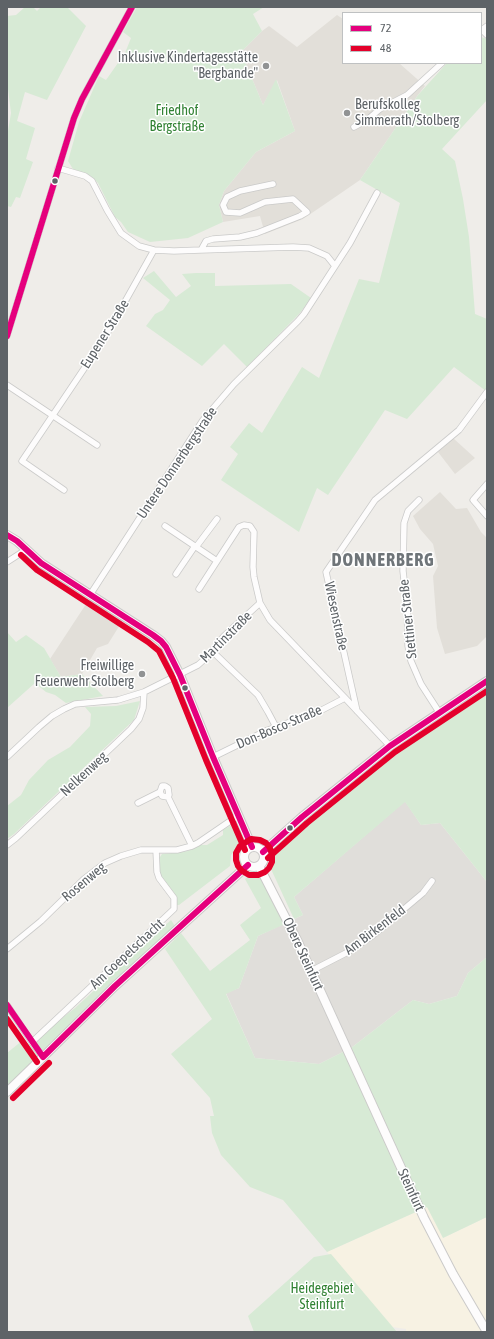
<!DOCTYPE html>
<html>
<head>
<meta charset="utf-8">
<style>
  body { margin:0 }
  #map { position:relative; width:494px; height:1339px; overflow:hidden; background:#efede9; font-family:"Asap Condensed",sans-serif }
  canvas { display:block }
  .frame { position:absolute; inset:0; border:8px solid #5e6367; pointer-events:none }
  .legend { position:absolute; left:342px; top:12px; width:140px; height:52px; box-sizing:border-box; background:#fff; border:1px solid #bfc1c2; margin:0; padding:5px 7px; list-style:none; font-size:12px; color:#5e6367 }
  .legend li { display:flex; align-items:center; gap:8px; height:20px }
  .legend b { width:20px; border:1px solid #bfc1c2 }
</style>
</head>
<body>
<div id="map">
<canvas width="494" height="1339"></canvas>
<div class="frame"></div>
<ul class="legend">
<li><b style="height:5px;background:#e5007d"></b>72</li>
<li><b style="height:5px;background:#e4002b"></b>48</li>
</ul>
</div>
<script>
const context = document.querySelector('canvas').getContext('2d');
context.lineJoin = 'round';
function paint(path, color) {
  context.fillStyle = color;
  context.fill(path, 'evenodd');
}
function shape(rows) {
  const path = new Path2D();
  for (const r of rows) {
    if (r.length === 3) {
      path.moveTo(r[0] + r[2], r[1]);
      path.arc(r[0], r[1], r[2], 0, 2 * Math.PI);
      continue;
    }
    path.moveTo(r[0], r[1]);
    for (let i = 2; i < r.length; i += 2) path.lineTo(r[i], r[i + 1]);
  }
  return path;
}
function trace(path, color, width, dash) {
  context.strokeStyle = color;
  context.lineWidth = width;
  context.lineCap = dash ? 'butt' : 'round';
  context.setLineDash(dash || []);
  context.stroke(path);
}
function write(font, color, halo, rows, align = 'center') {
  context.font = font + ' "Asap Condensed",sans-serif';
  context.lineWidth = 3;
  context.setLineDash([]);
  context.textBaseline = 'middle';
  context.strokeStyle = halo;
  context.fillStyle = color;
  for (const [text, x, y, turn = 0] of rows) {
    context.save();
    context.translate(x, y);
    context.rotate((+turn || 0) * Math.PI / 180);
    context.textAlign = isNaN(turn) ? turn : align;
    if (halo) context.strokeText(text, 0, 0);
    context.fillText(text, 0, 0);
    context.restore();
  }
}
paint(shape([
  [427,1207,443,1238,487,1217,487,1332,406,1332,406,1329,392,1327,327,1252]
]), '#f7f2e3');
paint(shape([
  [405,801,421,825,440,823,487,882,487,957,468,973,457,996,429,1004,413,1000,351,1048,319,1064,255,1058,226,993,239,988,258,936,303,915,294,897]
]), '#e0deda');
paint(shape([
  [337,15,343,19,343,63,399,63,425,86,418,95,360,180,328,202,303,219,265,234,260,216,223,222,219,205,224,191,256,152,295,131,277,80,263,105,241,52,262,31,269,26,297,47],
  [453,438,475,458,455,474,438,452],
  [440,492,456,509,467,508,481,532,487,538,487,636,477,646,445,654,437,628,433,576,438,566,433,544,420,529,413,516],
  [90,598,123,620,108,644,97,648,82,674,61,677,50,659]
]), '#e2dfd9');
paint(shape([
  [25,7,33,7,37,11,41,7,67,7,86,26,47,100,25,92,17,121,35,128,26,159,33,162,20,198,16,197,11,207,7,206,7,137,11,113,7,81,7,16,16,15],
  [137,7,264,7,253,14,262,31,241,52,263,105,276,79,295,131,256,152,224,191,219,205,223,222,188,238,150,242,128,232,121,222,115,217,98,183,92,177,73,169,68,161,79,122,99,76,106,80,125,53,131,38,123,32],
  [481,37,487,39,487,100,442,149,455,161,463,199,469,237,475,314,487,319,487,389,486,391,454,367,407,419,385,410,328,495,317,488,299,532,221,480,238,454,230,447,249,423,262,433,302,367,319,378,359,279,379,283,400,203,360,180,418,95,447,63,481,63],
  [154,271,176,297,191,286,182,274,196,273,215,273,215,286,291,284,311,298,300,313,247,367,224,344,202,366,146,326,155,314,163,310,170,300,143,278],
  [7,632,16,642,26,635,44,648,61,677,82,674,103,696,66,703,55,695,46,692,35,683,7,708],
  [487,694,487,882,440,823,421,825,405,802,294,897,303,915,294,919,271,869,270,864,271,858,277,849,380,762],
  [140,701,134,720,14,834,7,839,7,806,21,795,29,780,48,760,70,747,90,726,91,714,85,707,116,706],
  [235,823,244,842,242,848,237,848,231,855,230,866,179,905,176,905,160,877,157,857,160,857,162,854,181,852,188,851,200,845,207,845,223,835,223,830],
  [253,875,261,878,285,924,258,936,239,988,226,994,255,1058,319,1064,351,1048,413,1000,429,1004,457,996,468,973,487,957,487,1217,443,1238,427,1207,327,1252,283,1200,250,1187,221,1155,212,1133,210,1116,214,1116,210,1098,171,1054,212,1019,165,949,181,933,210,971,250,940,240,925,261,908,245,879,248,876],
  [171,920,175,926,112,982,30,1065,7,1087,7,1053,23,1040,28,1044,75,1008],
  [331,1254,397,1332,254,1332,248,1316,314,1257]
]), '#d7ead5');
const street = shape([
  [487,26,483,29,484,32,487,35],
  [354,127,367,120,380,109,407,95,442,63],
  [58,168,85,176,92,181,107,210,121,233,139,246,154,250,174,251,201,250,206,241,213,239,240,237,257,233,300,216,307,212,293,199,265,202,240,213,226,212,223,205,227,197,240,191,273,184],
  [201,250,293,247,309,248,327,256,335,266],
  [7,336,74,118,82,99,132,7],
  [7,385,97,445],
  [487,484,473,500,487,516],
  [64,490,22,461,104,339,154,250],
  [419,500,408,511,404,523,403,571,407,606,408,646,411,661,421,684,439,712],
  [165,526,217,561],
  [196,547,217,519],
  [7,562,27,549],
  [176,574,195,546],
  [90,595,203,420,234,384,298,321,304,314,350,243,377,193],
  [260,603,270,620,345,698,390,746],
  [212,651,258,695,268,712,276,727],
  [357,711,326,572,375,500,459,430,487,392],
  [7,757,39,727,52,716,64,709,75,704,118,700,144,692,198,665,207,657,224,636,260,603,254,577,253,567,254,532,250,526,244,525,239,527,199,589],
  [213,757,268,730,318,712,345,698],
  [168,797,162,796,160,792,162,786,165,786,168,788,169,795,168,797,192,846],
  [138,803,160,792],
  [7,845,16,838,131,729,139,719,143,708,144,692],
  [7,949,41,921,84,879,105,863,121,856,141,850,177,850,192,846,198,843,239,815],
  [311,971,346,953,372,936,423,893,432,881],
  [7,1005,32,1042,43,1057],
  [32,1042,174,909,174,898,159,878,157,872,156,850]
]);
const secondary = shape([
  [7,535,17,541,41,563,153,635,161,641,166,647,180,675,213,757,252,847],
  [254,857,10],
  [263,852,302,817,390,746,487,681],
  [259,866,298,942,424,1218,453,1274,487,1332],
  [7,1092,43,1057,115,986,248,865]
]);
trace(street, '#cacac9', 7);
trace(secondary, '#cbcac9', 10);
trace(street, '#fdfcfc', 5.5);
trace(secondary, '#fdfcfc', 8);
trace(shape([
  [7,336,74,118,82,99,132,7],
  [7,535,17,541,41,563,153,635,161,641,166,647,180,675,213,757,252,847],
  [263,852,302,817,390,746,487,681],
  [7,1005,43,1057],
  [43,1057,115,986,248,865]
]), '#e5007d', 6);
trace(shape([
  [21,555,37,570,148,642,159,651,173,678,206,760,245,850],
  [268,858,307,823,395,752,487,691],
  [242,871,238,866,236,860,236,853,240,846,251,839,260,840,266,843,270,848,272,855,272,862,269,868,265,872,258,875,249,875,244,872],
  [7,1019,37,1062],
  [13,1098,49,1063]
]), '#e4002b', 6);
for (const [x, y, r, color] of [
  [266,66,4,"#919394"],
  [347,113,4,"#919394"],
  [55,181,3.5,"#5e6367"],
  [142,674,4,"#919394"],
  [185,688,3.5,"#5e6367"],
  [290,828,3.5,"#5e6367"]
]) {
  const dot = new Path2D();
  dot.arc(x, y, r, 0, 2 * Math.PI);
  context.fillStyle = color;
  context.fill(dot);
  trace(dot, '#fff', 1.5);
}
write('14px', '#5e6367', '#fff', [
  ["Inklusive Kindertagesstätte",258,58],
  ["\"Bergbande\"",258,74],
  ["Berufskolleg",355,105,"left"],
  ["Simmerath/Stolberg",355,121,"left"],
  ["Freiwillige",134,666],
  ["Feuerwehr Stolberg",134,682]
], 'right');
write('14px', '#328234', '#fff', [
  ["Friedhof",177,111],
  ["Bergstraße",177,127],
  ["Heidegebiet",322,1289],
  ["Steinfurt",322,1305]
]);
write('14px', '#5e6367', '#fff', [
  ["Eupener Straße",105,334,-58],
  ["Untere Donnerbergstraße",177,463,-56],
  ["Wiesenstraße",336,616,78],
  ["Stettiner Straße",408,619,-96],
  ["Martinstraße",226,637,-45],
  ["Don-Bosco-Straße",279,727,-23],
  ["Nelkenweg",84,774,-43],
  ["Rosenweg",84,882,-40],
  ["Am Birkenfeld",375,930,-37],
  ["Am Goepelschacht",127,954,-43],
  ["Obere Steinfurt",303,954,65],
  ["Steinfurt",411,1190,65]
]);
context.letterSpacing = '1px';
write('bold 18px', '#6f7579', '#fff', [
  ["DONNERBERG",383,560]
]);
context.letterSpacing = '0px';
</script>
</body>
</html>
